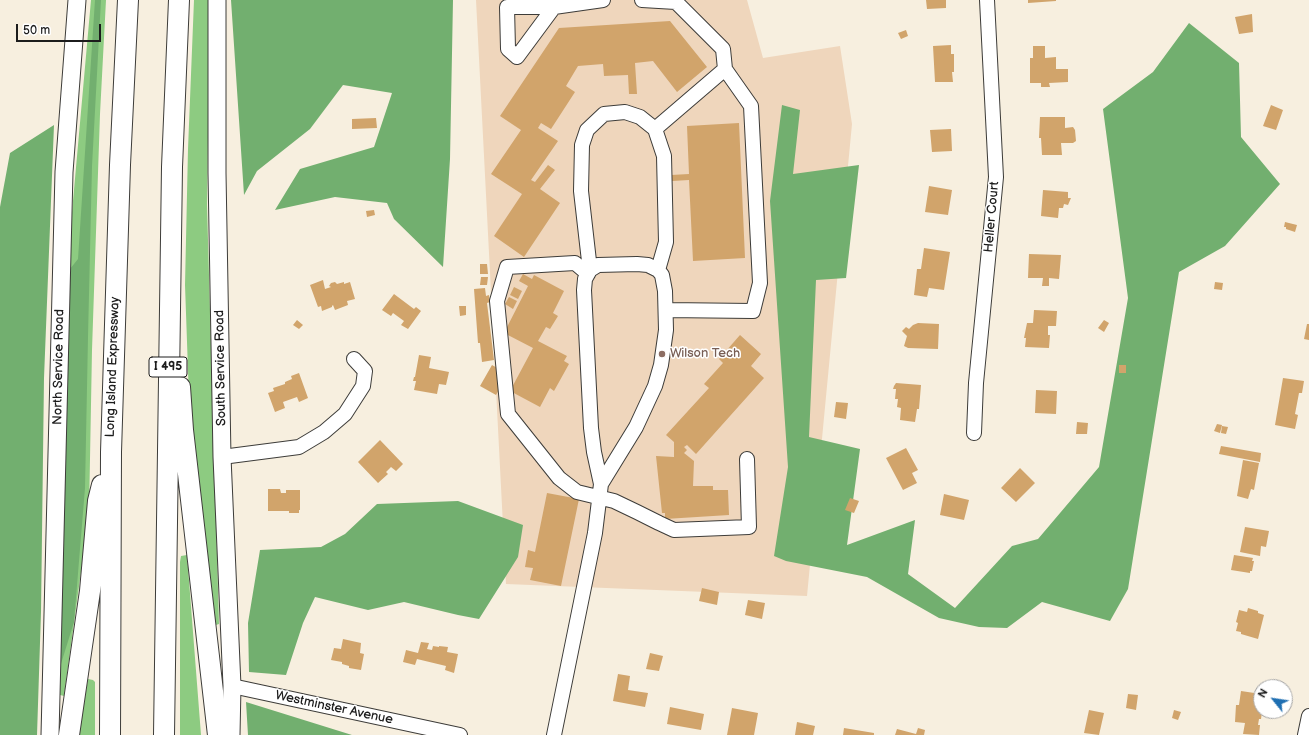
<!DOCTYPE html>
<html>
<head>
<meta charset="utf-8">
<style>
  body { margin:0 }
  #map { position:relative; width:1309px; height:735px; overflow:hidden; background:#f7efdf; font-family:"Balsamiq Sans",sans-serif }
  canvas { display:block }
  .north { position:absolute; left:1253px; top:679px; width:40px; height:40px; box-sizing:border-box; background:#fff; border:1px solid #a4a4a4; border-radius:50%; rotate:300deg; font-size:11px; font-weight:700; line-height:16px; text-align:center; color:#1c1c1c }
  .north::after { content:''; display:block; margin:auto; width:14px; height:18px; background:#1f6fb2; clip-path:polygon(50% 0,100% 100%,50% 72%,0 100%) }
  .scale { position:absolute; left:16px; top:24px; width:85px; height:18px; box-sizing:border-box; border:2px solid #1c1c1c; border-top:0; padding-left:5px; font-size:12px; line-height:14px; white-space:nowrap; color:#1c1c1c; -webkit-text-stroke:3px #fff; paint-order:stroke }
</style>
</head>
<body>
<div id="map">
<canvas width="1309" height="735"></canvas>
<div class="north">N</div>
<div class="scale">50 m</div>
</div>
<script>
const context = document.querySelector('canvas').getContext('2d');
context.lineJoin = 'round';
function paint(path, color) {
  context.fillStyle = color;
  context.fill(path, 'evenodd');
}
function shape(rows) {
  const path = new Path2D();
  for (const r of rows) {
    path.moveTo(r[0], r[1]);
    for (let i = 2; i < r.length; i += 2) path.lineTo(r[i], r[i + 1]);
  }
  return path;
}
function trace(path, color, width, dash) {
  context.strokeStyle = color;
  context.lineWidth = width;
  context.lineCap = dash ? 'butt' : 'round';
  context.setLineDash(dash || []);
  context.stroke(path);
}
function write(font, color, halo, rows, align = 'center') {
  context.font = font + ' "Balsamiq Sans",sans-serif';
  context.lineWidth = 3;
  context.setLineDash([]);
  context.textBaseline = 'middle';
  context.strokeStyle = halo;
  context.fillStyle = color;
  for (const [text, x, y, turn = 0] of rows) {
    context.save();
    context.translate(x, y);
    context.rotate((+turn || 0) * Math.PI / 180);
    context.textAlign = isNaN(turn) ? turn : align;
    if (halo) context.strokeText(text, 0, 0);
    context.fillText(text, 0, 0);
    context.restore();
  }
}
paint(shape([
  [476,0,747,0,763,58,840,46,852,124,807,596,506,584]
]), '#efd6bc');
paint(shape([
  [91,0,106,0,100,114,92,350,89,513,64,696,60,695,66,279],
  [194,0,210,0,207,205,219,624,213,626,190,427,185,285,188,149],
  [187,555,201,735,180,735,180,562,181,556],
  [88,679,93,680,95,682,95,735,79,735]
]), '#8dcb81');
paint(shape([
  [95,0,101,0,92,166,88,337,85,488,74,622,60,667,66,274,78,259],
  [231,0,453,0,450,159,443,267,394,219,387,203,335,197,275,210,300,169,374,147,392,93,343,85,310,129,257,171,244,195],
  [1189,23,1239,63,1241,137,1280,184,1225,246,1179,272,1128,589,1110,621,1042,602,1007,628,979,627,939,618,867,577,786,561,774,556,788,467,770,201,782,105,800,110,793,174,859,165,846,278,816,280,809,437,860,449,847,545,915,520,908,574,955,608,1012,546,1038,539,1099,467,1128,298,1103,109,1153,72],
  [54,125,44,378,41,612,37,735,0,735,0,207,10,153],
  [458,501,523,525,518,557,479,619,458,615,404,602,368,610,315,597,303,623,286,675,249,672,248,623,260,550,321,547,345,534,377,504],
  [246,702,352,735,248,735]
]), '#72af6f');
paint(shape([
  [926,0,946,0,946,8,927,9],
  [1028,0,1056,0,1056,1,1028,3],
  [1252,14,1253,32,1239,34,1235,17],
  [670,21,707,67,677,92,653,61,635,63,637,94,629,94,628,75,604,76,603,64,578,66,566,86,575,92,551,129,541,123,538,128,558,141,531,180,535,182,548,165,555,170,540,189,560,203,524,257,494,236,522,194,491,174,521,130,500,116,559,28],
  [906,30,908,36,901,39,898,33],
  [951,45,951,54,954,54,954,72,952,72,953,82,935,82,933,46],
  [1033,46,1045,46,1045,58,1056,57,1056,69,1068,69,1068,82,1049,83,1050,87,1041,87,1041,83,1030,83,1030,58,1033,58],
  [1271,105,1283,110,1276,130,1263,126],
  [1040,117,1065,117,1065,128,1073,127,1075,130,1076,141,1073,143,1061,143,1062,155,1042,155,1041,138,1039,138],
  [376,118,377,128,352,129,352,119],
  [739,123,745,258,693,261,689,180,672,181,671,175,689,174,687,126],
  [951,129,952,151,932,152,930,130],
  [929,186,952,190,948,215,925,212],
  [1043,190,1068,192,1068,198,1071,198,1068,205,1064,204,1063,208,1059,208,1058,218,1041,216],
  [374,210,375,215,367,217,366,211],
  [1285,222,1297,225,1295,232,1286,229,1286,227,1284,227],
  [924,248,950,252,944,290,929,288,927,297,914,295,917,269,921,269],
  [1029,254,1061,255,1059,279,1049,278,1049,286,1042,286,1043,278,1028,278],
  [480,264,487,264,488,274,480,274],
  [523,274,532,279,534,275,564,291,553,313,558,316,550,329,546,327,538,341,567,356,564,361,569,364,554,391,550,388,540,407,510,391,533,348,504,333,528,286,519,281],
  [481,277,488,277,487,285,480,285],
  [323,280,325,289,331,287,329,286,331,283,335,282,337,284,344,282,344,284,350,282,355,299,347,301,348,305,335,310,333,305,332,306,332,307,322,311,321,306,318,307,310,285],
  [1215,282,1223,283,1222,290,1214,289],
  [514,287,522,291,518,299,510,295],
  [485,288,486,296,489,295,490,302,487,303,494,360,482,362,480,343,478,343,474,289],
  [394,294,414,309,416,307,421,311,408,329,401,325,404,321,393,313,391,316,382,310],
  [509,297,517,301,513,309,505,304],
  [459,306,466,306,466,315,460,316],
  [1034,310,1057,311,1056,326,1048,326,1048,335,1050,335,1049,348,1025,347,1026,338,1024,338,1027,323,1033,323],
  [297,320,303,325,299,329,293,325],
  [1104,320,1109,323,1104,332,1098,328],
  [918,323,939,324,938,349,908,348,904,346,907,336,902,331,906,327,909,329,913,325],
  [1307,324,1309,324,1309,340,1304,339],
  [740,335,761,354,751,366,764,378,696,454,687,445,684,447,687,450,684,453,694,461,693,486,713,486,713,490,728,490,729,515,665,519,665,513,662,513,656,456,674,457,674,442,666,435,709,388,704,384,723,363,719,359],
  [419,355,431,357,429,368,449,372,446,385,439,384,437,394,414,390,416,381,413,381,414,377,415,377],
  [492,365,508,374,496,395,480,386],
  [1119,365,1126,365,1126,373,1119,373],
  [299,373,308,398,299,402,297,397,283,402,285,408,275,412,268,393,274,391,273,388,285,384,285,382,292,379,291,376],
  [1283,378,1304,381,1302,393,1299,393,1295,414,1298,415,1295,429,1275,425],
  [896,383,921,385,919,409,917,409,915,422,900,420,901,408,897,407,898,399,895,399,896,389,893,389,894,386],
  [1036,390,1057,391,1056,414,1035,413],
  [836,402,848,403,846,419,834,417],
  [1077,422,1088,423,1087,434,1076,434],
  [1217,424,1222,425,1220,433,1214,431],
  [1222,426,1228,427,1226,434,1221,433],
  [380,440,403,464,396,471,391,467,386,472,388,474,378,483,358,462],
  [1221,446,1261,453,1260,462,1219,454],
  [906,448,918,470,912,473,917,483,903,490,886,458],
  [1243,460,1259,463,1254,490,1251,489,1248,499,1237,496],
  [1020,468,1035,483,1016,502,1001,488],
  [268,489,280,489,281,493,286,493,286,490,300,490,300,510,299,510,299,513,289,513,289,511,268,511],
  [547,493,579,499,561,586,530,580,533,568,525,567,528,550,535,552],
  [944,494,969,500,964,520,940,515],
  [850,498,859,501,854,513,845,510],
  [1245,527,1269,531,1266,547,1261,546,1260,556,1240,552],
  [1234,555,1253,558,1252,561,1254,561,1252,571,1250,571,1250,573,1231,570],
  [702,588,719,592,717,605,699,601],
  [748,600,765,603,762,619,745,615],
  [1248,608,1258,611,1258,613,1264,615,1258,639,1241,634,1241,632,1236,631,1238,623,1236,622,1239,610,1247,612],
  [343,639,361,643,360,653,364,654,361,670,349,668,349,666,342,664,342,662,331,660,334,648,341,649],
  [421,642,429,643,427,649,432,650,433,646,439,647,439,646,448,647,447,652,458,654,454,673,445,670,446,666,417,659,415,665,403,662,406,650,418,653],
  [650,653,663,656,659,671,646,669],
  [618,674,630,676,628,690,648,693,645,707,613,701],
  [1241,691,1261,694,1261,712,1262,712,1261,719,1259,719,1258,725,1260,725,1259,735,1243,734,1245,723,1235,722,1236,705,1239,705],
  [1128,694,1138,695,1136,710,1126,708],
  [670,707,704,714,701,730,667,724],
  [732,708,758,713,754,735,727,735],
  [1089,710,1104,713,1099,735,1084,733],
  [1174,710,1181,712,1178,720,1172,718],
  [797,722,815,726,813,735,795,735],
  [844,728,874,733,874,735,843,735],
  [918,728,925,730,924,735,895,735,897,729,916,734]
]), '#d1a46b');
const minor = shape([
  [642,0,676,2,723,49,725,69,655,129],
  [554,7,517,57,508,49,507,7,554,7,603,0],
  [590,270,581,191,582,145,587,130,604,114,625,112,640,117,655,129,664,156,666,242,658,270],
  [588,274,575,263,507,267,497,301,508,414,559,478,577,492,614,501,637,512,659,523,674,530,749,527,747,459],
  [666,310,753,311,760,283,751,106,725,69],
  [974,433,976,383,996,177,987,0],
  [222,457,299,447,324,432,345,414,363,386,365,371,354,359],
  [232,686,460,735],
  [554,735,595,533,601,484,594,452,591,428,584,290,585,279,590,270,598,265,637,264,648,265,658,270,662,275,665,291,666,330,661,365,655,386,636,427,601,484],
  [1305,735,1309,716]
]);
const major = shape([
  [217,0,217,173,222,457,232,686,231,735],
  [50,735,64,172,77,0]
]);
const highway = shape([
  [180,387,183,430,218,735],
  [69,735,90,591,98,501,102,485],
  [110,735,111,452,120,165,128,0],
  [164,735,172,167,179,0]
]);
trace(minor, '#3d3c39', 16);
trace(major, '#3d3c39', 19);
trace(highway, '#3d3c39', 22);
trace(minor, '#fff', 14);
trace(major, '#fff', 17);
trace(highway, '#fff', 20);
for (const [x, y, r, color] of [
  [662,354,4,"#8d6e63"]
]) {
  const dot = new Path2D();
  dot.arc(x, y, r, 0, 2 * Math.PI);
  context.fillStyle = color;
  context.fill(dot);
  trace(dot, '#fff', 1.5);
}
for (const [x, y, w] of [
  [168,367,38]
]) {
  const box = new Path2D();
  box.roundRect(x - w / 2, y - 10, w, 20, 3);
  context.fillStyle = '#fff';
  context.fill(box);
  trace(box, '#1c1c1c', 1);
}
write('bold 12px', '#1c1c1c', null, [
  ["I 495",168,367]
]);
write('13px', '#1c1c1c', '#fff', [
  ["Heller Court",992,217,-85],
  ["North Service Road",59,367,-89],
  ["Long Island Expressway",113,367,-88],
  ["South Service Road",221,368,-91],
  ["Westminster Avenue",334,708,12]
]);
write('13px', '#785e54', '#fff', [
  ["Wilson Tech",670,354]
], 'left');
</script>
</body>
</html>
